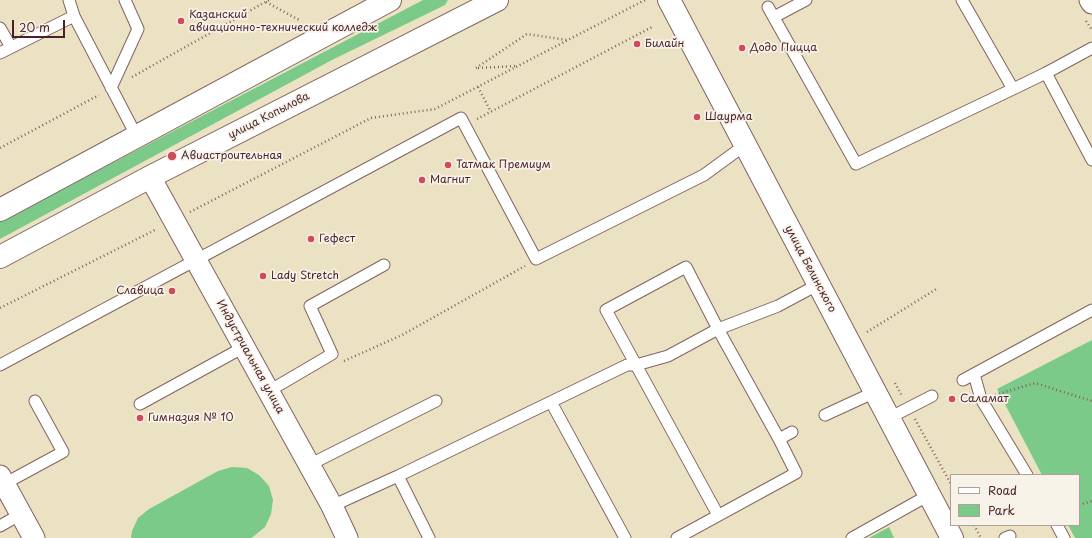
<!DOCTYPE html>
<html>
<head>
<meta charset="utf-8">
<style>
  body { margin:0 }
  #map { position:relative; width:1092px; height:538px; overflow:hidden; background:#ebe2c3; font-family:"Playpen Sans",sans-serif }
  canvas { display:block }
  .legend { position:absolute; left:950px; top:474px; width:130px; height:52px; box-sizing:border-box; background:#f7f3e8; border:1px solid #b29e9c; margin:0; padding:5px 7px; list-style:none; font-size:12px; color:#4a1f2b }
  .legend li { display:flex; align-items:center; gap:8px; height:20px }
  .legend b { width:20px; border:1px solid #b29e9c }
  .scale { position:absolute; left:12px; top:20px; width:53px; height:18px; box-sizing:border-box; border:2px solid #4a1f2b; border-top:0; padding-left:5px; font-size:12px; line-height:14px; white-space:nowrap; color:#4a1f2b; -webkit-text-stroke:3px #f7f3e8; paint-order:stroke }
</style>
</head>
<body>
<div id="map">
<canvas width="1092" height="538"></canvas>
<ul class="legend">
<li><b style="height:5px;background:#fff"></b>Road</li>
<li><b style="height:11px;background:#7bca8a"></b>Park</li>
</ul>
<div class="scale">20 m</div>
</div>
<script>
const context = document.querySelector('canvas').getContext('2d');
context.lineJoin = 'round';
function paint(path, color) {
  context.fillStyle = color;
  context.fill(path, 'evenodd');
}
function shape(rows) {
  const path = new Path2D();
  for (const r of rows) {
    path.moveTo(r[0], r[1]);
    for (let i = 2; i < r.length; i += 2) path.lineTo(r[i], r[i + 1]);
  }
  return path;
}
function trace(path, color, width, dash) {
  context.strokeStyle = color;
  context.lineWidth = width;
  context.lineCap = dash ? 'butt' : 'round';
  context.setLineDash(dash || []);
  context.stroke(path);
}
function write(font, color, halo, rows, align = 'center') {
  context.font = font + ' "Playpen Sans",sans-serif';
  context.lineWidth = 3.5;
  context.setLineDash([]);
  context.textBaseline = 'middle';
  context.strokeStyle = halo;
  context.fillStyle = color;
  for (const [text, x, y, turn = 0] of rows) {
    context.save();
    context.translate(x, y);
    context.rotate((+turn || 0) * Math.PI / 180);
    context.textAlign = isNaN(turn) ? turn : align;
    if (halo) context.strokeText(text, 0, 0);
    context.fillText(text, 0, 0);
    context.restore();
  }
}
paint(shape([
  [423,0,448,0,445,5,332,60,0,239,0,222],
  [1092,340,1092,538,1075,538,1068,525,1079,525,1079,475,1042,475,997,389],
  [232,467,247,468,259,475,269,486,273,500,271,514,265,527,254,536,251,538,131,538,132,531,138,518,149,509,218,471],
  [889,527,894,538,869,538]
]), '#7bca8a');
const lane = shape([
  [69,0,74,16,137,137],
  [962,0,1013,89,1046,73,1092,160],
  [768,7,856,164,1013,89],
  [774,17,806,0],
  [0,28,11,47],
  [0,53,74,16],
  [1046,73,1092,48],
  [111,88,138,29,125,0],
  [0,365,461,118,536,259,704,175,745,145],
  [963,380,974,374],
  [269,391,332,354,310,306,384,265],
  [551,402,625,538],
  [140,404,244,347],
  [825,415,875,392],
  [889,418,932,396],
  [309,465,436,401],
  [1027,475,981,399,974,374,1092,310],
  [398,476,429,538],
  [4,484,63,452,35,401],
  [332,506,398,476,627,365,636,365,668,356,718,329,778,306,819,284],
  [718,515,606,310,686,267,718,329,779,439],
  [1057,525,1064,538],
  [0,526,21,514],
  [677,538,796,473,779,439,792,432],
  [852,538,929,495],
  [1005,538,1010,536]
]);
const street = shape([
  [1090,0,1092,3],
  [150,177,332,506,347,538],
  [0,476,34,538]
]);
const secondary = shape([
  [669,0,952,538]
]);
const primary = shape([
  [0,210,390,0],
  [0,257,150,177,497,0]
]);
trace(lane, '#826360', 13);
trace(street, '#826360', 23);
trace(secondary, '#826360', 24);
trace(primary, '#826360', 24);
trace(shape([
  [266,2,301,21],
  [1086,21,1092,30],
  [476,68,527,34,567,40],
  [478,68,517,66],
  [132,77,269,0],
  [478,87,491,112],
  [477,119,654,26],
  [0,148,99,95],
  [190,212,371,118,435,109,645,0],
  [0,308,157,229],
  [867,332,938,288],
  [344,361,402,335,525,266],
  [895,383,902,396],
  [995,395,1035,383,1092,401],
  [915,419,951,484],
  [1079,505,1092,501],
  [974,525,981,538]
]), '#826360', 2.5, [1, 3]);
trace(lane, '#fff', 11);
trace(street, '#fff', 21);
trace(secondary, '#fff', 22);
trace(primary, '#fff', 22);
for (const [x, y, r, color] of [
  [181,21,4,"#d1495b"],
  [637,44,4,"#d1495b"],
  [742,48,4,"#d1495b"],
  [697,117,4,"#d1495b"],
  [172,156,5,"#d1495b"],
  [448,165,4,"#d1495b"],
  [422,180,4,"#d1495b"],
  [311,239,4,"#d1495b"],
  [263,276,4,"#d1495b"],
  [172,291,4,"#d1495b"],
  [952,399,4,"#d1495b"],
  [140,418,4,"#d1495b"]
]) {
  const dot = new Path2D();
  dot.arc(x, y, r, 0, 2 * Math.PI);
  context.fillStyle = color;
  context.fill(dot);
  trace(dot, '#f7f3e8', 1.5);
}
write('11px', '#4a1f2b', '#f7f3e8', [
  ["Казанский",189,15],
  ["авиационно-технический колледж",189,28],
  ["Билайн",645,44],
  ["Додо Пицца",750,48],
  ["Шаурма",705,117],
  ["Авиастроительная",181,156],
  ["Татмак Премиум",456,165],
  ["Магнит",430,180],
  ["Гефест",319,239],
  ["Lady Stretch",271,276],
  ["Славица",164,291,"right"],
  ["Саламат",960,399],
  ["Гимназия № 10",148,418]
], 'left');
write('11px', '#4a1f2b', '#f7f3e8', [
  ["улица Копылова",269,116,-27],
  ["улица Белинского",810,269,62],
  ["Индустриальная улица",250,357,61]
]);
</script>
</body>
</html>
